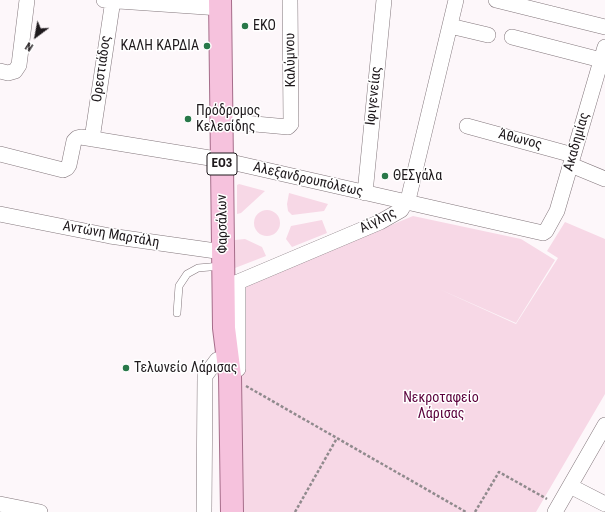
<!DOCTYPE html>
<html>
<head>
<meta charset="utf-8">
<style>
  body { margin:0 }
  #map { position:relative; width:605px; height:512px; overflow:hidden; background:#fdf7fa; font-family:"Roboto Condensed",sans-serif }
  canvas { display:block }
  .north { position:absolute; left:16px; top:16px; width:40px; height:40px; -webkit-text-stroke:3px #fff; paint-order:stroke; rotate:212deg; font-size:11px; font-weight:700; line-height:16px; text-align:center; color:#1e191c }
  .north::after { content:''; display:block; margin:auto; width:14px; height:18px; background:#1e191c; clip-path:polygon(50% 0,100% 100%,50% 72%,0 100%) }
</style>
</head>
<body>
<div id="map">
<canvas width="605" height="512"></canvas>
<div class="north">N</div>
</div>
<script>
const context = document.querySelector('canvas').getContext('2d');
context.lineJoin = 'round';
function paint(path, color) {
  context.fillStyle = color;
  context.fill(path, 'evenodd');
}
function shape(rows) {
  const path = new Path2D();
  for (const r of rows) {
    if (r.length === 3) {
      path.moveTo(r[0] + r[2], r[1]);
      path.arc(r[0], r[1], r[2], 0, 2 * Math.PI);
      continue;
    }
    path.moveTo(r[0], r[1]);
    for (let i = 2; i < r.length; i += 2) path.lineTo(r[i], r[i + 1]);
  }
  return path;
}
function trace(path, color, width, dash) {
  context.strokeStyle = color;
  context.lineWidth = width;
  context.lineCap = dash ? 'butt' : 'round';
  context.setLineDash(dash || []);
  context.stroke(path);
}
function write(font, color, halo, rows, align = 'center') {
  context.font = font + ' "Roboto Condensed",sans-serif';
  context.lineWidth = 3;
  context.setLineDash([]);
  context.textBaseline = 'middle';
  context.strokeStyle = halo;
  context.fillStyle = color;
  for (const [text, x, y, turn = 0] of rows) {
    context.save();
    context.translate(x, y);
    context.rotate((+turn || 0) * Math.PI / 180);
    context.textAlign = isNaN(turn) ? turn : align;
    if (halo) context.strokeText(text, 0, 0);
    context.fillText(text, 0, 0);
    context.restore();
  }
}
paint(shape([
  [239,184,265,191,241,213,237,214,237,185],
  [289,193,328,204,324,211,292,215,288,211,287,204],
  [267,223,13],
  [413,216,521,239,555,260,516,323,439,289,516,324,558,258,547,251,565,222,605,239,605,394,536,512,242,512,241,380,244,286],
  [322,220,327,233,292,247,286,239,291,226],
  [245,239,262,247,266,256,235,268,235,240]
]), '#f7d8e6');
const service = shape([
  [177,313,179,286,187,274,198,268,221,266]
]);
const minor = shape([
  [104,0,220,8],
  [496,0,605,27],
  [450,26,488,35],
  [512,37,605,61],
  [0,71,8,73,15,71,19,65,27,0],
  [222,121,288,127,291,124,290,0],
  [467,126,573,155],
  [92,139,113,0],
  [0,154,63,170,67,168,69,165,74,141,77,138,81,137,222,160,543,233,546,231,557,211,605,47],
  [571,165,605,179],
  [365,193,384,0],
  [0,214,110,236,223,252],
  [224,295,238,282,380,222,401,210,409,196,456,0],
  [238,369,238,282],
  [570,486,605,504],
  [0,504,40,512],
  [204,512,205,376,217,360],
  [555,512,605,425]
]);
const primary = shape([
  [220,0,224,328,230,376,232,512]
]);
trace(service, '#83777c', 8);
trace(minor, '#83777c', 16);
trace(primary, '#a66d8a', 24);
trace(shape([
  [246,386,466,512],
  [295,512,337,438],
  [475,512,499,472,547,499]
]), '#908a8d', 2.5, [3, 2]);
trace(service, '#fff', 7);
trace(minor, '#fff', 15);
trace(primary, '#f6c2dd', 22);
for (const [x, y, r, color] of [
  [245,26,4,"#287849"],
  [207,46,4,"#287849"],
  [188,119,4,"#287849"],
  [385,176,4,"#287849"],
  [126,368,4,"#287849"]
]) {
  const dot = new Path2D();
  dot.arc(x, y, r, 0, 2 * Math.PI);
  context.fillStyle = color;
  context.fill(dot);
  trace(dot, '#fff', 1.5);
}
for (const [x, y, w] of [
  [222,164,30]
]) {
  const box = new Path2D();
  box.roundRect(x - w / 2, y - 11, w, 22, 3);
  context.fillStyle = '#fff';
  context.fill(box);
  trace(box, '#1e191c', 1);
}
write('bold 13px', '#1e191c', null, [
  ["ΕΟ3",222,164]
]);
write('14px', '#1e191c', '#fff', [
  ["EKO",253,26],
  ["ΚΑΛΗ ΚΑΡΔΙΑ",199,46,"right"],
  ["Πρόδρομος",196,111],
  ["Κελεσίδης",196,127],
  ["ΘΕΣγάλα",393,176],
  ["Τελωνείο Λάρισας",134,368]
], 'left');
write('14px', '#1e191c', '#fff', [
  ["Καλύμνου",291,60,-91],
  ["Ορεστιάδος",102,69,-82],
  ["Ιφιγενείας",374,96,-84],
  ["Άθωνος",520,140,15],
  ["Ακαδημίας",577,142,-74],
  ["Αλεξανδρουπόλεως",308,180,13],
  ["Αίγλης",378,221,-27],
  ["Φαρσάλων",223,224,-91],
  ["Αντώνη Μαρτάλη",111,235,10]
]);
write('14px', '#5a003b', '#fff', [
  ["Νεκροταφείο",441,398],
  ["Λάρισας",441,414]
]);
</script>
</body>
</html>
